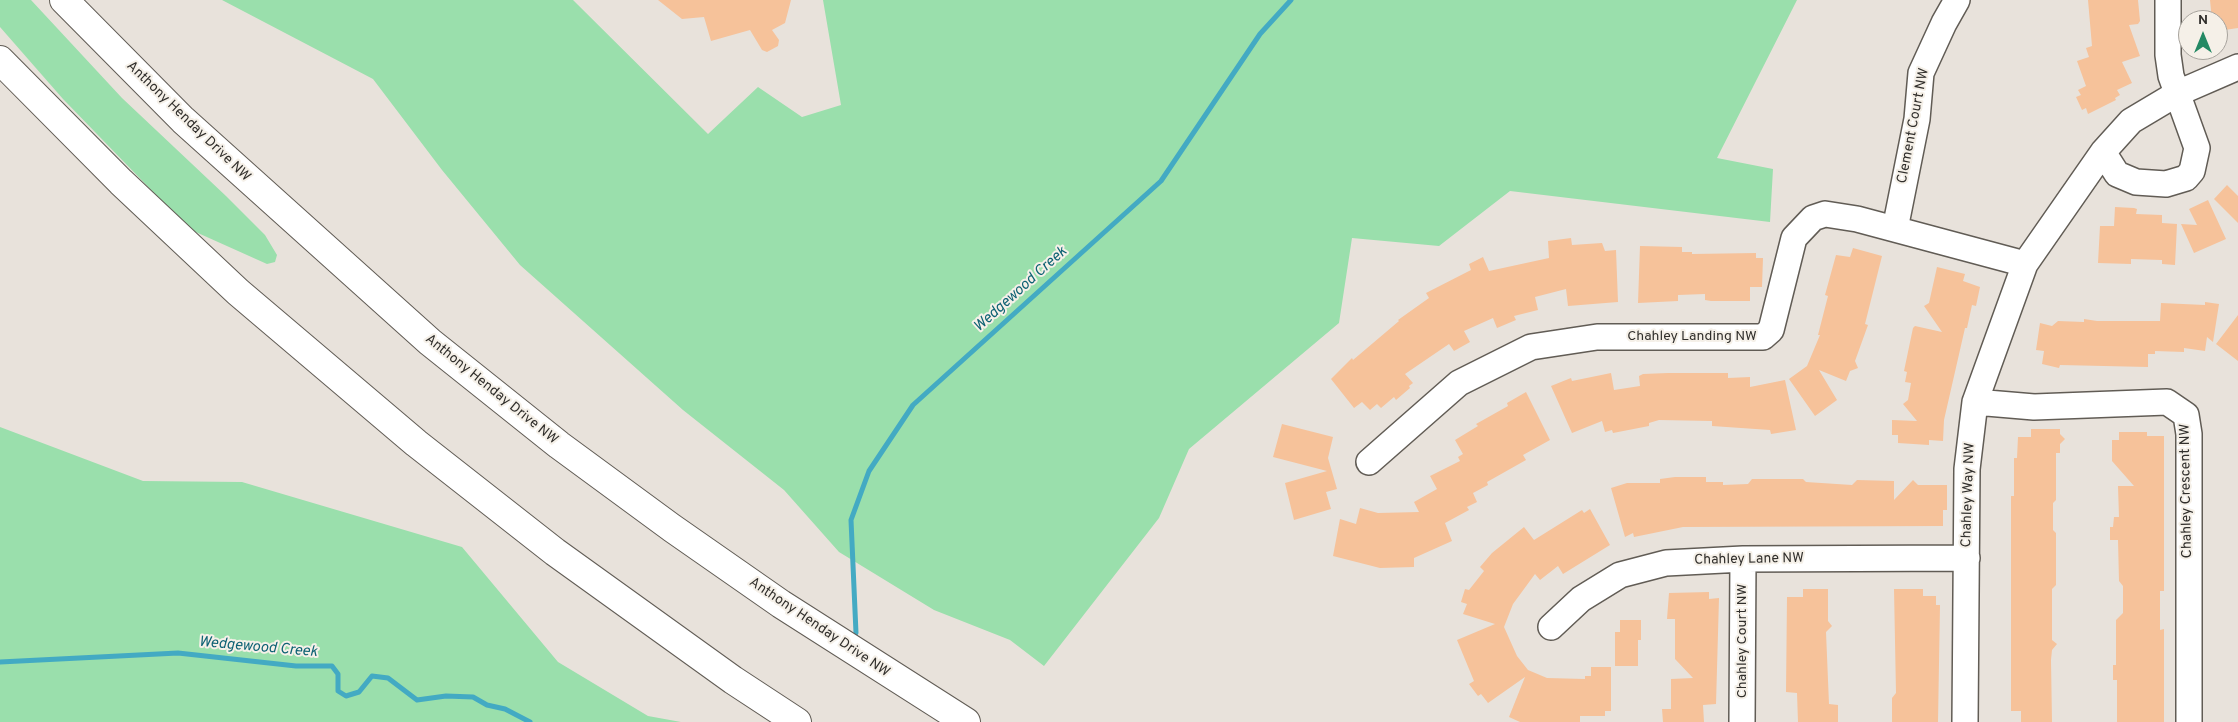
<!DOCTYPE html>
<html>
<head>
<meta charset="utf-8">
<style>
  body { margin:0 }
  #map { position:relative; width:2238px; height:722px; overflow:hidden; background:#e8e2db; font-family:Overpass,sans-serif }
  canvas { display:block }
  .north { position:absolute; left:2178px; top:10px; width:50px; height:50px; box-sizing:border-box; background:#f5f0e8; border:1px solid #a7a39d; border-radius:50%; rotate:0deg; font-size:14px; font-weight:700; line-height:20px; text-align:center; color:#312f2c }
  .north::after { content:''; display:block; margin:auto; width:18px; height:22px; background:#248964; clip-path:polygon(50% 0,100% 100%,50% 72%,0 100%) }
</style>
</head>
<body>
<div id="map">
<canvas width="2238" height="722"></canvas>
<div class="north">N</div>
</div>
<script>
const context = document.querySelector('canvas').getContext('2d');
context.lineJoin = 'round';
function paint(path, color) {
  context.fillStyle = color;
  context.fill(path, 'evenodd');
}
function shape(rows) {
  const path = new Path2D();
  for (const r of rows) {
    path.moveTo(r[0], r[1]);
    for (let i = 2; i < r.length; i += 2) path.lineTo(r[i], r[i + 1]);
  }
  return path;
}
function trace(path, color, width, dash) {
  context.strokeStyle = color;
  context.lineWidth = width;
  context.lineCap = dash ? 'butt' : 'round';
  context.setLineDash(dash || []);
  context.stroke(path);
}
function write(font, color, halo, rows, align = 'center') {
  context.font = font + ' Overpass,sans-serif';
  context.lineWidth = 4;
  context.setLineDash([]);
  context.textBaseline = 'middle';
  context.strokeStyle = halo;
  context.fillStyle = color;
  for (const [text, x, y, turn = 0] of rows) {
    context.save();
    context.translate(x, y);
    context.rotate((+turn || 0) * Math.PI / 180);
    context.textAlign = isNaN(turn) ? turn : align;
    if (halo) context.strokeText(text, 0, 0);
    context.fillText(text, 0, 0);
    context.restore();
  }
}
paint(shape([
  [0,0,31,0,122,98,226,196,265,235,277,255,275,262,267,264,189,229,63,99,0,27],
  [222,0,573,0,708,134,758,87,802,117,841,105,823,0,1797,0,1717,158,1773,169,1770,222,1510,191,1439,246,1352,238,1339,323,1189,449,1159,518,1044,666,1010,640,934,610,839,552,784,490,683,410,520,265,442,170,373,79],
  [0,427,143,481,242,482,462,547,558,662,648,716,681,722,0,722]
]), '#9adfac');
trace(shape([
  [856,633,851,520,869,471,913,405,1161,181,1260,34,1291,0],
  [0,662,178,653,296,666,332,666,338,674,338,691,346,696,359,692,372,676,388,678,417,700,446,696,473,697,487,705,505,709,530,722]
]), '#43aac3', 5);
paint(shape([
  [658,0,791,0,785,23,772,30,779,40,778,46,767,52,762,50,750,30,711,41,704,17,682,19],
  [2088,0,2138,0,2140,21,2138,24,2129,25,2140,56,2122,62,2132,83,2117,90,2120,95,2115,98,2116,100,2088,114,2086,108,2082,110,2076,97,2081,95,2078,90,2086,86,2077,61,2089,57,2086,48,2092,46],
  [2210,0,2238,0,2238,28,2218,31,2218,20,2212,20],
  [2227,185,2238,196,2238,223,2214,199],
  [2208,200,2226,239,2194,253,2181,224,2197,225,2189,209],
  [2115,207,2134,208,2137,209,2136,214,2162,215,2162,223,2177,224,2175,265,2162,264,2162,260,2131,259,2131,264,2098,263,2100,226,2114,226],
  [1571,238,1572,245,1602,243,1605,251,1616,250,1618,302,1568,306,1566,289,1535,297,1538,310,1514,316,1516,320,1497,328,1493,318,1464,331,1470,342,1454,351,1449,344,1405,374,1413,383,1409,386,1410,388,1396,400,1394,397,1381,408,1377,404,1370,410,1362,402,1354,408,1331,379,1352,358,1353,360,1399,321,1398,320,1429,298,1426,293,1471,270,1469,264,1483,257,1489,271,1549,258,1548,241],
  [1640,246,1682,247,1682,252,1692,252,1692,254,1756,253,1756,258,1763,258,1762,287,1750,287,1750,301,1711,301,1705,300,1705,294,1678,295,1678,301,1638,303],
  [1853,248,1882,256,1865,324,1868,325,1855,361,1858,368,1850,371,1846,381,1819,370,1837,400,1815,416,1789,379,1807,366,1820,335,1818,335,1828,296,1825,295,1836,255,1850,257],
  [1937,267,1965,274,1963,281,1980,287,1976,306,1972,305,1967,328,1965,328,1944,420,1943,441,1929,440,1929,445,1898,443,1898,435,1892,435,1892,420,1917,421,1903,404,1908,400,1911,383,1905,382,1907,372,1904,371,1913,328,1915,326,1942,332,1924,306,1929,303],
  [2205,302,2219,304,2213,342,2207,337,2205,351,2184,348,2184,352,2155,351,2155,354,2148,354,2148,367,2060,365,2059,368,2042,364,2044,351,2036,350,2040,323,2052,326,2058,321,2084,322,2084,319,2097,321,2160,321,2161,303,2205,305],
  [2238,315,2238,361,2216,344],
  [1611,373,1614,390,1640,386,1639,376,1643,374,1668,373,1728,373,1728,378,1750,377,1750,387,1785,380,1796,430,1771,434,1770,430,1712,426,1712,421,1659,420,1649,423,1649,426,1613,433,1612,430,1605,432,1602,421,1572,433,1551,386,1571,378,1572,381],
  [1526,392,1550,440,1523,455,1526,460,1487,482,1488,485,1473,493,1477,502,1467,507,1469,510,1445,523,1452,541,1414,558,1414,567,1380,568,1333,556,1340,519,1356,524,1360,508,1378,513,1419,512,1414,502,1437,489,1430,476,1460,461,1458,457,1463,454,1455,440,1478,426,1476,424,1508,406,1507,403],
  [1282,424,1333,437,1328,458,1337,489,1326,492,1331,509,1294,520,1285,483,1327,471,1273,457],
  [2031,429,2060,429,2060,434,2065,439,2060,444,2060,453,2056,453,2056,500,2053,503,2053,530,2056,533,2056,585,2052,589,2052,640,2057,644,2052,650,2051,660,2052,722,2021,722,2021,711,2011,711,2011,496,2014,496,2014,458,2017,458,2018,437,2031,437],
  [2119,432,2147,432,2147,436,2164,436,2164,591,2160,591,2160,630,2164,629,2164,722,2117,722,2117,680,2113,680,2113,665,2116,665,2116,620,2123,613,2123,586,2119,581,2118,540,2110,540,2110,527,2113,527,2114,517,2119,517,2118,486,2134,486,2112,461,2112,440,2119,440],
  [1675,477,1706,477,1706,482,1723,482,1723,485,1748,484,1752,479,1803,479,1806,482,1852,485,1857,480,1894,481,1894,500,1913,480,1918,485,1947,485,1947,510,1943,510,1943,526,1683,527,1634,537,1633,533,1625,537,1611,488,1627,483,1660,483,1660,479],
  [1590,509,1610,545,1563,574,1558,566,1540,580,1535,574,1513,604,1504,627,1517,656,1528,670,1547,678,1585,679,1585,676,1591,676,1591,667,1611,667,1611,711,1605,711,1605,716,1580,716,1580,722,1520,722,1509,717,1525,677,1488,703,1481,694,1478,696,1469,684,1474,681,1457,640,1495,624,1463,614,1467,604,1461,602,1465,589,1469,590,1484,571,1480,567,1492,553,1524,527,1534,540,1582,510,1584,513],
  [1803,589,1828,589,1828,621,1832,626,1826,632,1829,704,1838,705,1838,722,1798,722,1797,693,1786,692,1787,597,1803,597],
  [1894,589,1923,589,1923,596,1936,596,1936,605,1940,605,1938,722,1892,722,1892,698,1896,693],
  [1709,592,1709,599,1719,598,1716,704,1703,705,1704,722,1663,722,1662,709,1671,709,1671,679,1693,678,1675,659,1675,619,1667,619,1669,593],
  [1620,620,1641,620,1641,640,1638,640,1638,666,1615,666,1615,632,1620,632]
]), '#f6c29a');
const minor = shape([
  [2103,152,2117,174,2136,182,2166,184,2186,178,2192,171,2197,148,2171,76,2168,55,2168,0],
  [1895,229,1917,119,1921,73,1944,23,1957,0],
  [1975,402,2034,407,2167,402,2186,415,2189,434,2189,722],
  [1369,462,1459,383,1531,347,1597,337,1763,337,1771,330,1794,238,1813,218,1825,214,1857,219,2025,264],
  [1551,627,1581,599,1620,575,1666,563,1743,559,1967,558],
  [1742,722,1743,559],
  [1965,722,1967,469,1975,402,2025,264,2103,152,2131,121,2178,93,2238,67]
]);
const highway = shape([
  [64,0,183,120,430,342,559,445,672,528,781,604,966,722],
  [0,60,121,182,238,292,416,443,555,552,733,680,797,722]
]);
trace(minor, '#615c55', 28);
trace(highway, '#615c55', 30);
trace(minor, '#fff', 25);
trace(highway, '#fff', 28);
write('14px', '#312f2c', '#f5f0e8', [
  ["Anthony Henday Drive NW",188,122,44],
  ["Clement Court NW",1914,126,-79],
  ["Chahley Landing NW",1692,337],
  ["Anthony Henday Drive NW",491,390,39],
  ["Chahley Crescent NW",2187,491,-91],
  ["Chahley Way NW",1969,495,-88],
  ["Chahley Lane NW",1749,560,-1],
  ["Anthony Henday Drive NW",819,628,34],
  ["Chahley Court NW",1743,641,-90]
]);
write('italic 15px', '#0e6274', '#f5f0e8', [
  ["Wedgewood Creek",1021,290,-42],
  ["Wedgewood Creek",258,648,5]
]);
</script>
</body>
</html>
